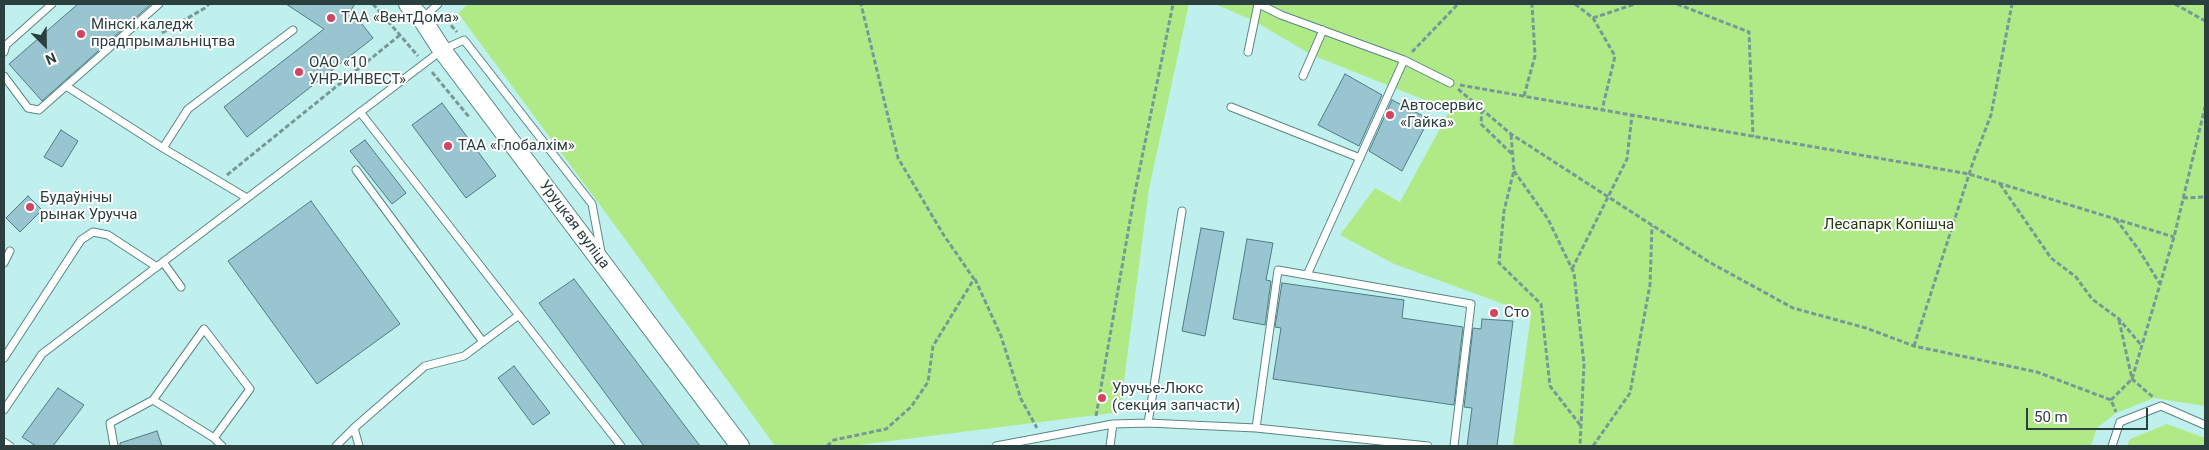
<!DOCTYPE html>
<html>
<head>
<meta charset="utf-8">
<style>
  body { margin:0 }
  #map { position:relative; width:2209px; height:450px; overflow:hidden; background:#bff0ee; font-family:Roboto,sans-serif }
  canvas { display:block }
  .frame { position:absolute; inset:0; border:5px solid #2b3f3e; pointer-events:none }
  .north { position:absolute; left:20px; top:20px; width:50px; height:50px; -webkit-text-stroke:4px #fff; paint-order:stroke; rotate:157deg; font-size:14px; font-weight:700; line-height:20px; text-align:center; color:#2b3f3e }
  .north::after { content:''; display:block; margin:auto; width:18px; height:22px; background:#2b3f3e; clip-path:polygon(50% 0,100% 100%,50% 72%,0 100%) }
  .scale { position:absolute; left:2026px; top:408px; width:122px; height:22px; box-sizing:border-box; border:2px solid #2b3f3e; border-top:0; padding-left:6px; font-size:15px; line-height:18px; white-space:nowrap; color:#2b3f3e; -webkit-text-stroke:4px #fff; paint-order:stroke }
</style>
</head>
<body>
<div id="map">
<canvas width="2209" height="450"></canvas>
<div class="frame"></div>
<div class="north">N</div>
<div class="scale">50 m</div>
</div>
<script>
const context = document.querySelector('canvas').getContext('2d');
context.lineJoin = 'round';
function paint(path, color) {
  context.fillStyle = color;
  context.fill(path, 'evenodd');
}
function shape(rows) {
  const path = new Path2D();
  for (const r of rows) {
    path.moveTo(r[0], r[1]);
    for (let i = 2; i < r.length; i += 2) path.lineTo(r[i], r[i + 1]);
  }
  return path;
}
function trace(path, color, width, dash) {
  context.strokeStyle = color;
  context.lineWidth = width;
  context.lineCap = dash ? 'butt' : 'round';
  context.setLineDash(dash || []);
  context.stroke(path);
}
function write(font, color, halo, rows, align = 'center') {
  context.font = font + ' Roboto,sans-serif';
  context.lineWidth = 4;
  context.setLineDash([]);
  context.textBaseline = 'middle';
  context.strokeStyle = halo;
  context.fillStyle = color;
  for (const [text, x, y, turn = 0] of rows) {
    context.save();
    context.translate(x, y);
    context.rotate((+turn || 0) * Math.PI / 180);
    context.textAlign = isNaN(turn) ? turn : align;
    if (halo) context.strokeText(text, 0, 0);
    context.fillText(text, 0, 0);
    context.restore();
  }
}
paint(shape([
  [468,4,1189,4,1149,189,1120,412,851,446,775,446,625,239,458,13],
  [1215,4,2205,4,2205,406,2154,398,2116,413,2097,428,2091,446,1513,446,1531,314,1394,264,1340,235,1375,188,1400,202,1450,110,1312,55,1254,21],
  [2167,424,2205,438,2205,446,2127,446,2130,439]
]), '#b0ea87');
const building = shape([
  [78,4,151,4,42,101,9,64,78,4],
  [286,4,355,4,351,10,373,38,247,137,224,107,324,29,286,4],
  [1345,74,1382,95,1359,146,1318,125,1345,74],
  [1392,100,1429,119,1402,171,1369,151,1392,100],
  [442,103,496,176,466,198,412,125,442,103],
  [61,130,78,141,62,167,44,157,61,130],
  [365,140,406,193,392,204,350,151,365,140],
  [28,196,42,210,20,232,6,218,28,196],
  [311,201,400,324,317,384,228,261,311,201],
  [1201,228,1224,232,1205,336,1182,331,1201,228],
  [1247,239,1273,243,1266,280,1271,281,1265,325,1233,319,1247,239],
  [574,279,700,446,644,446,539,303,574,279],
  [1282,283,1404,300,1402,318,1463,327,1454,405,1273,379,1281,328,1275,327,1282,283],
  [1482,319,1513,321,1497,446,1467,446,1472,408,1464,407,1473,328,1481,329,1482,319],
  [514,366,550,413,533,425,498,378,514,366],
  [58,388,84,405,53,446,36,446,22,437,58,388],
  [157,431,162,446,120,446,120,443,157,431]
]);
paint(building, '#98c5cf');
trace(building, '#4f7b84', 1);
const service = shape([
  [1259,4,1281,15,1404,60,1450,83],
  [422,19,438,4],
  [4,52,6,45,52,4],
  [1248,52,1258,4],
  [4,76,28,108,39,110,159,4],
  [1303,76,1323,30],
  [66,86,163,148],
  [1231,107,1360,158],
  [360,112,621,446],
  [356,170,483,342],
  [247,198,163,148,188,109,293,30],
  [163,262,181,287],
  [4,263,10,251],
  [1307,275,1404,60],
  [4,358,81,240,93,232,108,235,157,267],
  [4,410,42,354,442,50,464,40,592,204,601,252],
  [1148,423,1182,211],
  [354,428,359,446],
  [1256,428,1278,270,1471,304,1454,446],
  [214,438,222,446],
  [4,442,10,446],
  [114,446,110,423,153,400,204,329,250,389,214,438,153,400],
  [336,446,354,428,425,366,464,356,519,315],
  [996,446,1113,424,1148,423,1256,428,1428,446],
  [1110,446,1113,424],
  [2112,446,2120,422,2161,406,2205,425]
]);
const tertiary = shape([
  [408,4,422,19,442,50,740,446]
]);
trace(service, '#588684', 9);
trace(tertiary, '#588684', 20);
trace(shape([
  [373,4,418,56],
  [1575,4,1593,18,1615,56,1602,110],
  [1677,4,1749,32,1753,137],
  [2175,4,2205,21],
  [441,14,457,32],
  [1593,18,1635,4],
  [162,33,205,8,209,4],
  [1412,52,1458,4],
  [432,72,469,117],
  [1460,85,1969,174,2174,237],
  [1458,89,1511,134,1709,262,1793,308,1866,328,1914,346,2037,372,2111,400,2116,412],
  [1524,96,1535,56,1532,4],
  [1482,109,1481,124,1512,154],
  [1511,135,1514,170,1504,211,1499,263,1541,304,1550,386,1581,426],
  [1514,171,1548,219,1574,273,1584,364,1580,446],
  [227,175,400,35],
  [2000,184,2051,258,2076,277,2092,299,2119,319,2142,346],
  [2183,198,2205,197],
  [2116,219,2139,250,2160,284],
  [1572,269,1627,159,1632,115],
  [975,279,1001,336,1021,399,1037,428],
  [2119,320,2132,379,2154,398],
  [1914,346,1973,162,1991,115,2012,4],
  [2111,400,2132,379,2174,237,2205,107],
  [1096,416,1135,192,1173,4],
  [827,446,834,440,886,429,911,407,928,382,933,346,974,279,943,234,898,158,861,4],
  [1593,446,1630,393,1650,285,1652,226]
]), '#769997', 3, [5, 2.5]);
trace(service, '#fff', 7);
trace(tertiary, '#fff', 18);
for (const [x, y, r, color] of [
  [331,18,5,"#d4435f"],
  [81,34,5,"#d4435f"],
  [299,72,5,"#d4435f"],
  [1390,115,5,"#d4435f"],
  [448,146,5,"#d4435f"],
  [30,207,5,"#d4435f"],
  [1494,313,5,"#d4435f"],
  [1102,398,5,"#d4435f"]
]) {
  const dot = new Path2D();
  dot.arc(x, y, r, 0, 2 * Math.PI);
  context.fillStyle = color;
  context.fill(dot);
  trace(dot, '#fff', 2);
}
write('15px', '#2b3f3e', '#fff', [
  ["ТАА «ВентДома»",341,18],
  ["Мінскі каледж",91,25],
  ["прадпрымальніцтва",91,42],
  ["ОАО «10",309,63],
  ["УНР-ИНВЕСТ»",309,80],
  ["Автосервис",1400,106],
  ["«Гайка»",1400,123],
  ["ТАА «Глобалхім»",458,146],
  ["Будаўнічы",40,198],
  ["рынак Уручча",40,215],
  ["Сто",1504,313],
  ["Уручье-Люкс",1112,389],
  ["(секция запчасти)",1112,406]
], 'left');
write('15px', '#2b3f3e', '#fff', [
  ["Уруцкая вуліца",574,225,53]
]);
write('15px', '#233b0e', '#fff', [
  ["Лесапарк Копішча",1889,225]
]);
</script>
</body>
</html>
